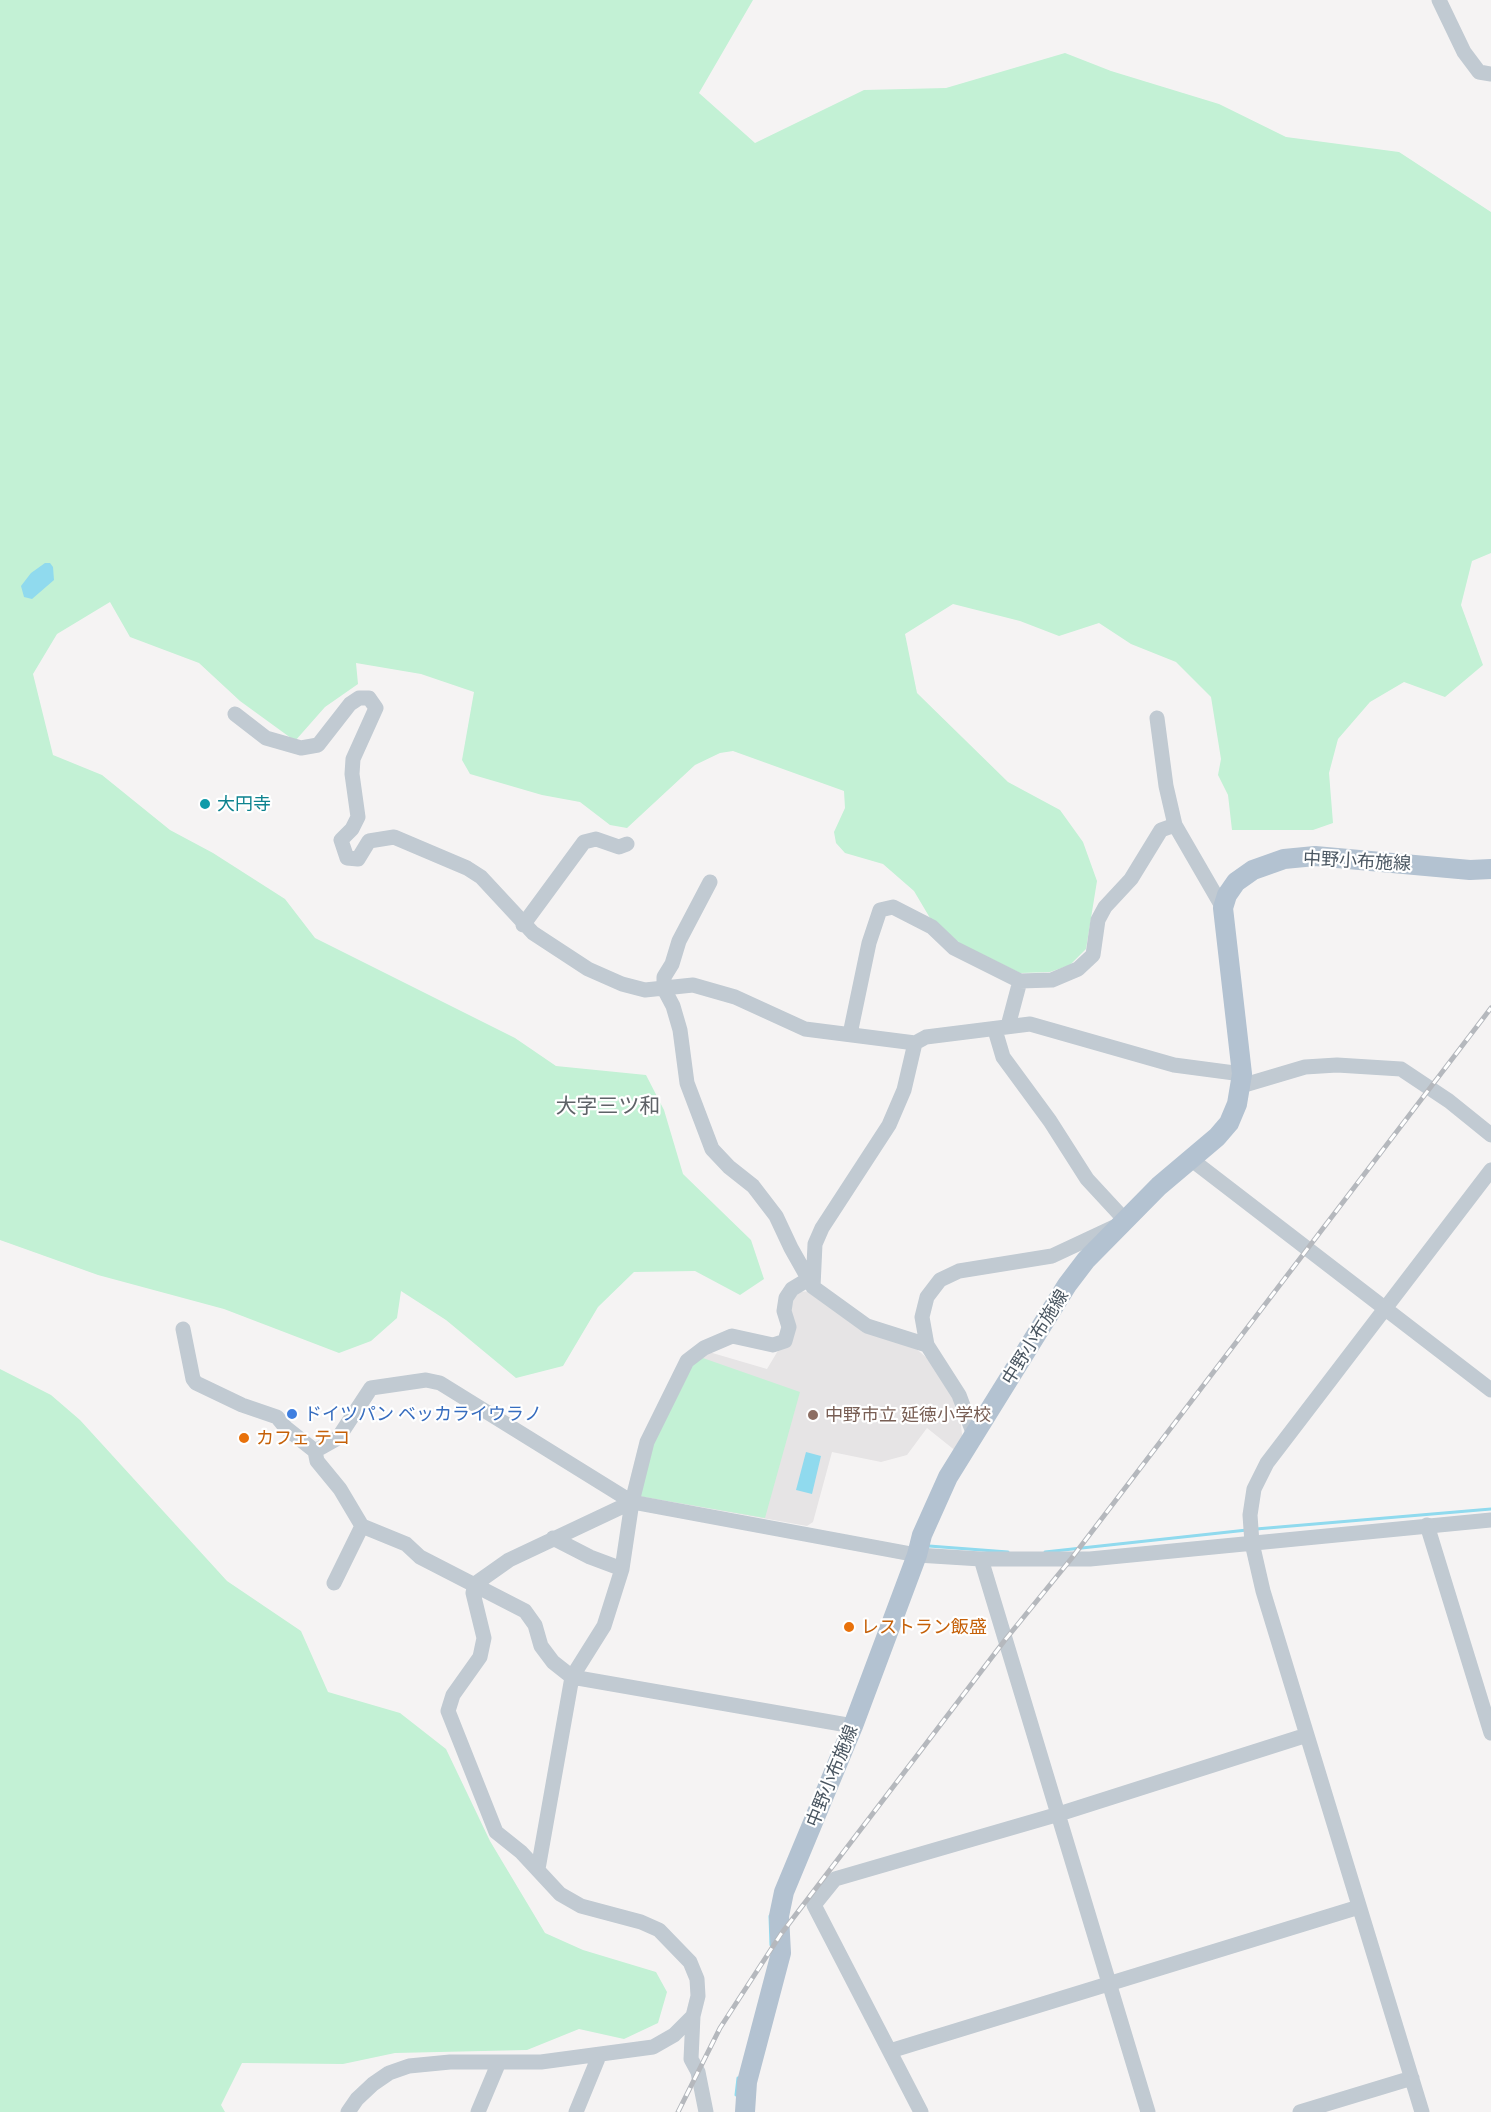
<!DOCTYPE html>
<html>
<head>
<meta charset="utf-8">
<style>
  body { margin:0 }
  canvas { display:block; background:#f5f3f3 }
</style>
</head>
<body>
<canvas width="1491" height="2112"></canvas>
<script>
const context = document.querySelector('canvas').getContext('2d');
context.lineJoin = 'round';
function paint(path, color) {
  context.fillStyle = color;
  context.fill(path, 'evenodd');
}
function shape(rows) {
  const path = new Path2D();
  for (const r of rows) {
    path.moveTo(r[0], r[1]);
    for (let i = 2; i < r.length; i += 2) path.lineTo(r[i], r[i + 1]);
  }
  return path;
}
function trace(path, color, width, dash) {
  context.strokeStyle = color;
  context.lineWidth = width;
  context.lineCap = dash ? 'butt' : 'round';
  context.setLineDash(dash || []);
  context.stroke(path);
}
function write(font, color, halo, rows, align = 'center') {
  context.font = font + ' "Exo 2","Noto Sans JP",sans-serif';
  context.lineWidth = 4.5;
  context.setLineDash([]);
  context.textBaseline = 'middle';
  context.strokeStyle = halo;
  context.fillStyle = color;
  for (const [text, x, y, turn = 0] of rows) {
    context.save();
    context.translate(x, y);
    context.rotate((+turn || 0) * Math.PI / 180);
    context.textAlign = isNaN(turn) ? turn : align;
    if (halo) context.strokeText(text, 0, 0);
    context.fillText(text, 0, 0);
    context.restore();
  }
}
paint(shape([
  [812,1291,913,1346,927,1358,958,1402,963,1442,957,1452,927,1428,907,1455,881,1462,832,1452,813,1522,807,1526,639,1496,690,1366,709,1352,767,1369,779,1349,791,1302,799,1292]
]), '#e6e4e5');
paint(shape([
  [0,0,753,0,699,93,755,143,864,90,946,88,1065,53,1111,71,1219,104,1286,137,1399,152,1491,212,1491,553,1472,561,1461,605,1483,665,1445,697,1404,682,1370,702,1338,739,1329,773,1333,823,1313,830,1232,830,1228,795,1218,775,1221,759,1211,697,1176,662,1131,644,1099,623,1059,636,1020,621,953,604,905,634,917,693,1008,782,1060,810,1083,842,1097,881,1086,949,1070,965,1050,972,1020,973,961,944,930,918,914,891,883,864,845,853,836,843,834,832,845,808,844,791,733,751,720,753,695,765,627,828,610,825,580,802,542,795,470,774,462,760,474,692,421,674,356,663,358,684,325,707,295,741,240,701,199,663,130,637,110,602,57,634,33,674,53,755,102,775,170,830,213,853,285,899,315,938,515,1038,556,1066,646,1075,664,1110,683,1174,751,1240,764,1279,740,1295,695,1271,634,1272,598,1307,563,1366,516,1378,446,1320,401,1291,397,1318,371,1341,339,1353,224,1309,98,1275,0,1240],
  [700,1357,800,1392,765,1518,639,1496,653,1444,690,1366],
  [0,1369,51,1395,80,1420,227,1581,301,1631,328,1692,400,1713,446,1749,490,1841,545,1933,583,1950,656,1972,667,1992,658,2023,624,2039,579,2029,527,2050,395,2053,343,2064,242,2063,221,2105,225,2112,0,2112]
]), '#c3f1d5');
paint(shape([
  [45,563,50,563,53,567,54,580,32,599,24,597,21,586,31,573],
  [806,1452,821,1456,812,1494,796,1490]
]), '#90daee');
trace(shape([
  [1256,1529,1491,1509],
  [929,1546,1008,1552],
  [1045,1552,1247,1530],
  [770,1916,771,1945],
  [736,2095,738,2078]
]), '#90daee', 3);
trace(shape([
  [1439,0,1464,52,1479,72,1491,74],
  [235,714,266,738,301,748,318,745,350,704,359,698,369,698,376,708,353,759,352,774,358,817,352,829,341,840,347,858,358,859,369,841,394,837,467,868,481,877,533,933,588,969,622,984,645,990,693,985,735,997,805,1029,915,1043,926,1037,1030,1024,1174,1065,1242,1074],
  [1157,718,1166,786,1175,825,1223,908],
  [710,882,679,941,672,964,664,977,664,989,673,1006,680,1030,687,1083,712,1149,729,1167,753,1186,776,1216,791,1248,813,1287,867,1326,927,1345],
  [523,925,584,842,596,839,619,847,627,844],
  [1008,1026,1020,981,1052,980,1078,969,1093,955,1098,920,1105,907,1131,879,1161,830,1175,825],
  [995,1030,1003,1057,1050,1121,1087,1179,1124,1219],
  [850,1034,869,943,880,910,893,907,932,927,954,948,1020,981],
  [1241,1086,1305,1067,1337,1065,1401,1069,1449,1101,1491,1135],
  [1192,1160,1491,1390],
  [813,1287,815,1244,822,1228,889,1125,904,1090,915,1043],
  [183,1329,193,1379,196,1383,242,1405,277,1417,286,1428,315,1451,317,1461,340,1489,362,1526,406,1544,420,1557,525,1611,535,1625,541,1646,553,1662,572,1677,853,1726],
  [974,1435,959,1395,927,1345,922,1317,927,1297,940,1280,959,1271,1052,1256,1114,1227],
  [315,1451,338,1438,371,1388,426,1380,440,1383,632,1502,917,1555,981,1559,1090,1559,1491,1520],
  [632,1502,509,1560,475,1584,473,1593,484,1638,480,1657,453,1695,448,1711,496,1832,521,1852,560,1894,581,1906,641,1922,659,1930,690,1962,697,1979,698,1996,693,2016,691,2059,698,2072,706,2112],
  [1427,1525,1491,1733],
  [553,1538,590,1557,622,1569],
  [981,1559,1148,2112],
  [334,1583,362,1526],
  [538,1869,572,1677,604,1626,622,1569,632,1502,647,1442,687,1361,704,1348,732,1336,773,1345,785,1341,789,1327,784,1311,786,1298,792,1289,807,1280],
  [890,2051,1359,1907],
  [348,2112,357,2099,373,2084,389,2073,409,2066,450,2062,541,2062,653,2047,674,2035,693,2016],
  [478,2112,499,2062],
  [576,2112,599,2056],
  [921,2112,814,1905,835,1879,1059,1814,1307,1735],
  [1300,2112,1412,2078],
  [1422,2112,1263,1591,1252,1543,1250,1515,1254,1489,1267,1463,1491,1170]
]), '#c1cad2', 15);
trace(shape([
  [745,2112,747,2082,781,1953,779,1916,784,1892,853,1726,917,1555,922,1535,948,1477,1067,1285,1086,1260,1159,1186,1217,1137,1229,1123,1237,1104,1242,1074,1223,908,1227,895,1236,882,1253,870,1284,859,1315,856,1470,870,1491,869]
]), '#b3c2d1', 20);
const rail = shape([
  [678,2112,720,2028,781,1934,1005,1640,1071,1559,1491,1008]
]);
trace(rail, '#b5b8bd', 5);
trace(rail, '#fff', 3, [9]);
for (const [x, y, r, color] of [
  [205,804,6,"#0f9aa8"],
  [292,1414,6,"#3f7fe0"],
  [813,1415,6,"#8d6e63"],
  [244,1438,6,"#e8710a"],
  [849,1627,6,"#e8710a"]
]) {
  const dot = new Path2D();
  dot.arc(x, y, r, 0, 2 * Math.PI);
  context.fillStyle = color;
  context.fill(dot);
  trace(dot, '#fff', 2);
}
write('18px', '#0d838f', '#fff', [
  ["大円寺",217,804]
], 'left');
write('18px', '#4a5661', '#fff', [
  ["中野小布施線",1357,861,3],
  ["中野小布施線",1035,1337,-58],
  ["中野小布施線",832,1776,-68]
]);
write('18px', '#366cbe', '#fff', [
  ["ドイツパン ベッカライウラノ",304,1414]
], 'left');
write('18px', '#785e54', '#fff', [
  ["中野市立 延徳小学校",825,1415]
], 'left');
write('18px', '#c56008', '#fff', [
  ["カフェ テコ",256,1438],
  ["レストラン飯盛",861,1627]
], 'left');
write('21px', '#5f6368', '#fff', [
  ["大字三ツ和",608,1106]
]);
</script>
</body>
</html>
